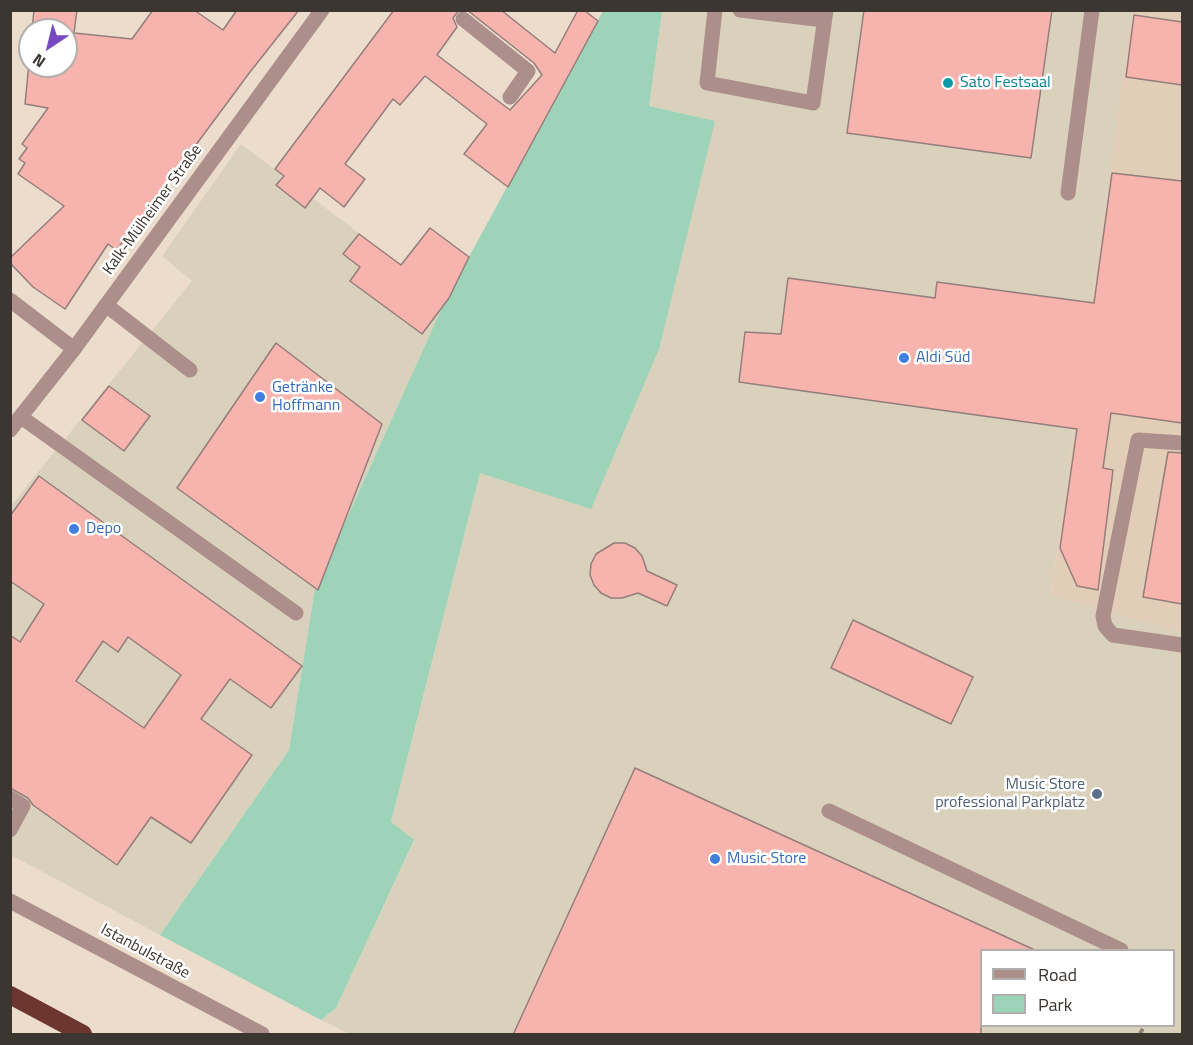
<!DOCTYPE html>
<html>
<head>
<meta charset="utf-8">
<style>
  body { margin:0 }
  #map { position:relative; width:1193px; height:1045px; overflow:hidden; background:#ebdccc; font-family:"Titillium Web",sans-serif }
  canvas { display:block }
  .frame { position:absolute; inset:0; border:12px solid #3c3630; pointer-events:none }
  .legend { position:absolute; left:980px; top:949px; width:195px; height:78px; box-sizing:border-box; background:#fff; border:2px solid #b1afac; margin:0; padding:8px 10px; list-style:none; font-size:18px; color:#3c3630 }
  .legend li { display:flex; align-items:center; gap:12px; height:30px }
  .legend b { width:30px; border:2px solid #b1afac }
  .north { position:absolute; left:18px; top:18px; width:60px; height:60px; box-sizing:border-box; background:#fff; border:2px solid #b1afac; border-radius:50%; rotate:215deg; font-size:16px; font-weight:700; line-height:24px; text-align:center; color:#3c3630 }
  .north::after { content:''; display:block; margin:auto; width:21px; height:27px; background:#7749c1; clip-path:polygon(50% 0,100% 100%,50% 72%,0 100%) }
</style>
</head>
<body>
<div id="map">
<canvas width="1193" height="1045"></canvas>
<div class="frame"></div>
<ul class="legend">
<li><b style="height:8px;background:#ac8f8a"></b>Road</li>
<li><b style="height:16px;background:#9cd3b9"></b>Park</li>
</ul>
<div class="north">N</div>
</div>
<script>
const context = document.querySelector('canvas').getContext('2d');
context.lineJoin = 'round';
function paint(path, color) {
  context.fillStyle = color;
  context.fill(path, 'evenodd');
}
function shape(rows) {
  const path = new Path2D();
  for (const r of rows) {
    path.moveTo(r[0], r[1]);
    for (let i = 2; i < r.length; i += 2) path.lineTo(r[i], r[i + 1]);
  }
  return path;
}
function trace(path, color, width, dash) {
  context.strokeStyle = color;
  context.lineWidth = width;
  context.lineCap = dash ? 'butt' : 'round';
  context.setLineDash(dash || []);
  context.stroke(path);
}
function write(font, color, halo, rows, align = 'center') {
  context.font = font + ' "Titillium Web",sans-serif';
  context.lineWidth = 5;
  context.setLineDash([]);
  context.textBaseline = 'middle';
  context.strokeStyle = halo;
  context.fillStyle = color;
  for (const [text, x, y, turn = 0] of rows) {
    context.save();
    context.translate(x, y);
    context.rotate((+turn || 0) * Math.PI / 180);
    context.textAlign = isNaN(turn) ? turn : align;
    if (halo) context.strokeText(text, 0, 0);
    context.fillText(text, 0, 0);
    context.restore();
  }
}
paint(shape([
  [662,11,1132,11,1051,594,1182,632,1182,1034,349,1034,321,1020,336,1008,414,841,391,823,480,473,715,122,649,106],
  [982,950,1174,950,1174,1026,982,1026],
  [241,144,446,299,315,589,289,750,160,935,11,855,10,507,192,281,162,256]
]), '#dad1bc');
paint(shape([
  [1132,11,1182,11,1182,632,1051,595]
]), '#e2ceb8');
paint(shape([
  [603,11,662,11,649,106,715,121,659,349,591,509,480,473,391,822,414,840,336,1008,321,1020,160,935,289,750,315,589,446,299]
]), '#9cd3b9');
const building = shape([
  [34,10,77,10,74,33,132,39,153,10,194,10,223,30,237,10,299,10,250,72,135,227,116,250,108,244,65,309,33,287,10,263,10,258,64,206,18,174,25,163,19,159,27,148,22,144,48,108,25,104,30,52,30,66,66,66,66,30,32,30,34,10],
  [394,10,459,10,453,18,457,27,437,55,510,110,542,75,534,63,467,10,501,10,555,53,578,10,584,10,598,21,508,187,464,154,487,124,425,76,400,105,393,99,345,164,365,179,344,207,320,188,305,208,276,185,284,176,275,169,394,10],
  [864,10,1052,10,1031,158,847,133,864,10],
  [1134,15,1182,22,1182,85,1126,77,1134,15],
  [1112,173,1182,181,1182,423,1111,413,1103,468,1113,470,1098,590,1077,586,1060,548,1077,429,739,382,745,332,781,334,788,278,935,298,937,282,1094,303,1112,173],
  [430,228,469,257,449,298,422,334,350,281,360,267,343,254,359,234,401,265,430,228],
  [276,343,382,424,318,590,177,488,276,343],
  [109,386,150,416,124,451,82,420,109,386],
  [1168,452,1182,453,1182,604,1143,597,1168,452],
  [39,476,302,666,271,708,230,679,201,719,252,755,191,843,151,817,117,865,33,805,28,798,10,788,10,635,20,642,44,604,10,581,10,516,39,476],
  [128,637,181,675,144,728,76,681,103,641,118,652,128,637],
  [614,543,625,543,635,548,642,556,647,571,677,585,667,606,638,593,622,598,611,598,601,593,594,585,590,575,591,564,596,554,614,543],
  [853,620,973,677,951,724,831,668,853,620],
  [635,768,1037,951,981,951,981,1035,513,1035,635,768]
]);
paint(building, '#f7b3ad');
trace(building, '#947e7b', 1.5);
trace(shape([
  [1140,1034,1144,1026]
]), '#8f847a', 4, [6, 3]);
trace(shape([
  [715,10,707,83,813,103,826,10],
  [740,10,824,20],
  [463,19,528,71,510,97],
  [1068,193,1092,10],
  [106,305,190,370],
  [21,417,296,613],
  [1182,443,1138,440,1103,616,1105,626,1113,635,1182,645],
  [10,798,23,806,10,830],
  [829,811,1121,950]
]), '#ac8f8a', 15);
trace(shape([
  [10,300,74,349],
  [10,430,74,349,322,10],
  [10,901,262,1034]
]), '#ac8f8a', 15);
trace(shape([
  [10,995,83,1034]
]), '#6c352d', 18);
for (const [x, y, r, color] of [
  [948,83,6,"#0f9aa8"],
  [904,358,6,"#3f7fe0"],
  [260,397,6,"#3f7fe0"],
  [74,529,6,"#3f7fe0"],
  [1097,794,6,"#5c6f8a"],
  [715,859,6,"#3f7fe0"]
]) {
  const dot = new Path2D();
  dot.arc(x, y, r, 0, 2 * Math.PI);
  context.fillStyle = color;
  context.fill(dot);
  trace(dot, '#fff', 2);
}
write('16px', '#0d838f', '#fff', [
  ["Sato Festsaal",960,83]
], 'left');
write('16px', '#3c3630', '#fff', [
  ["Kalk-Mülheimer Straße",153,210,-54],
  ["Istanbulstraße",145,952,28]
]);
write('16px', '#366cbe', '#fff', [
  ["Aldi Süd",916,358],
  ["Getränke",272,388],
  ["Hoffmann",272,406],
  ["Depo",86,529],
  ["Music Store",727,859]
], 'left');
write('16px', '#4e5e75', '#fff', [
  ["Music Store",1085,785],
  ["professional Parkplatz",1085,803]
], 'right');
</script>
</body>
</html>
